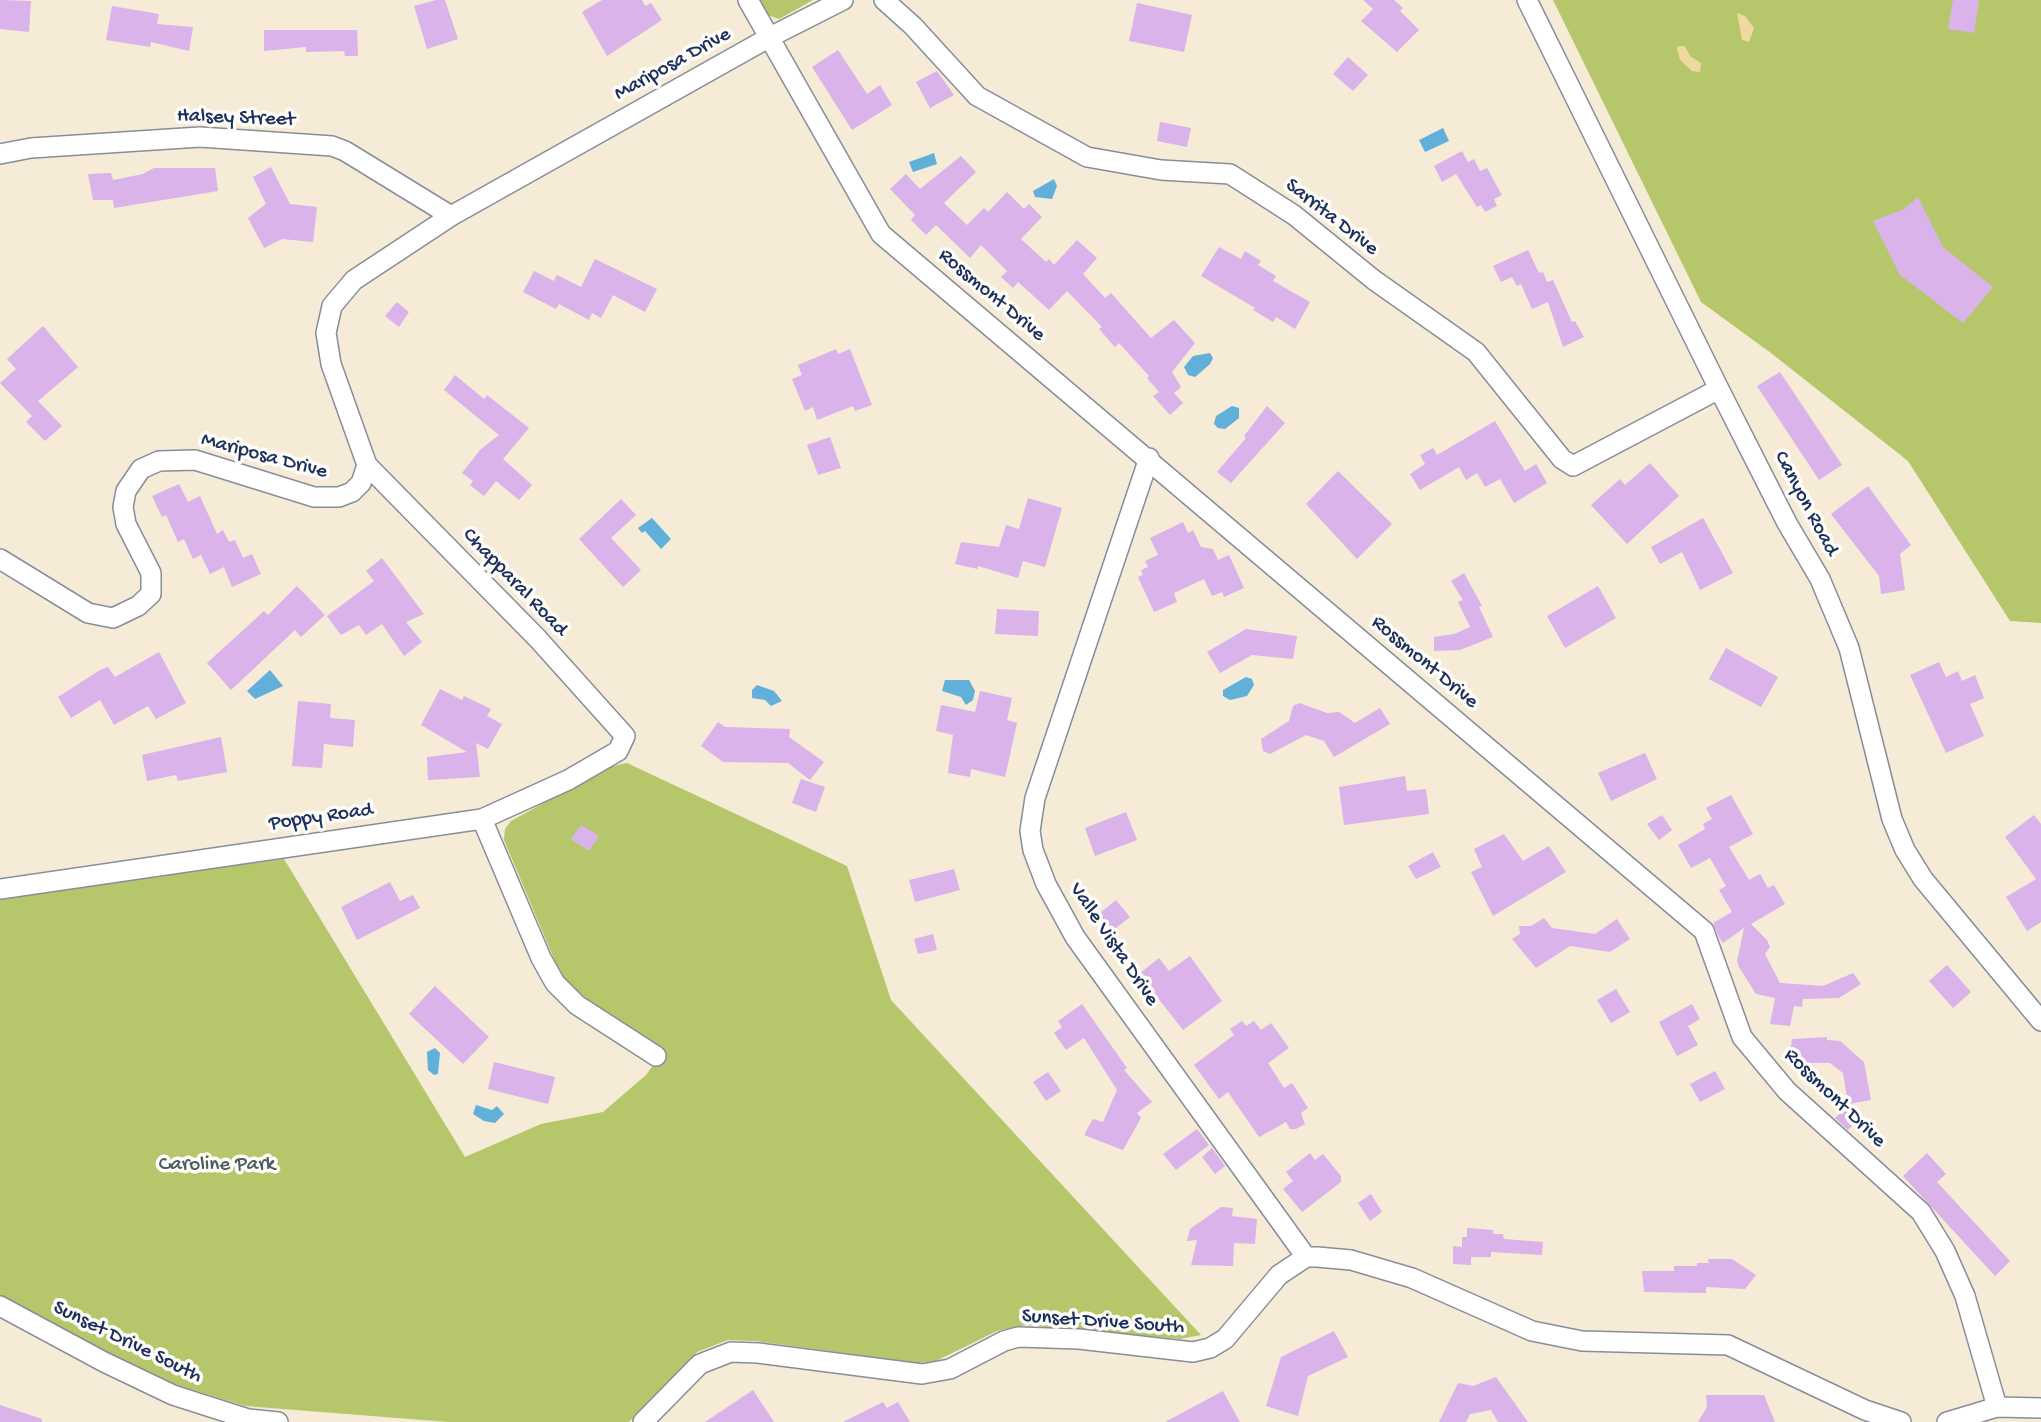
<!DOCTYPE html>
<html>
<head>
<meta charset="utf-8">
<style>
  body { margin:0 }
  canvas { display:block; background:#f5ebd6 }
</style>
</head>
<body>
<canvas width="2041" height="1422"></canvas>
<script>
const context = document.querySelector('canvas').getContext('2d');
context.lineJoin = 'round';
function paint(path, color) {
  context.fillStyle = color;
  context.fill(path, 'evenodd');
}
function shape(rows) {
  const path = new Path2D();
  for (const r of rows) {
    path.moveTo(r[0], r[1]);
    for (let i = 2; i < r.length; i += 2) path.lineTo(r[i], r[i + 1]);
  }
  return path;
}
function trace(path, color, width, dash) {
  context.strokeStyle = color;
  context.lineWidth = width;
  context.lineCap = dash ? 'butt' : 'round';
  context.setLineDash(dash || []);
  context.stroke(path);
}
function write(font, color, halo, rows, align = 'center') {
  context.font = font + ' "Gochi Hand",sans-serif';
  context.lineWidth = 7;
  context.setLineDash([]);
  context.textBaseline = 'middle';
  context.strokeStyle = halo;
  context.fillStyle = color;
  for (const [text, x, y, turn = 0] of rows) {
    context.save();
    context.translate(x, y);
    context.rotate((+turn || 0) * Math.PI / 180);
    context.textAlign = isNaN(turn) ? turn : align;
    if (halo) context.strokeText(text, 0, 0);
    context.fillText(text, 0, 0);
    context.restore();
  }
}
paint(shape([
  [755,0,813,0,779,19,765,14],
  [1553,0,2041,0,2041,623,2010,621,1908,461,1771,353,1701,302],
  [627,763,847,866,891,1000,1201,1335,1180,1339,1026,1325,997,1331,936,1361,918,1363,755,1341,728,1340,697,1352,629,1422,448,1422,245,1406,171,1383,101,1350,0,1295,0,897,284,859,465,1157,541,1124,603,1112,646,1075,664,1050,579,995,559,971,504,840,505,829,511,821,609,767]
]), '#b5c76a');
paint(shape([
  [1737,13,1745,16,1754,28,1749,42,1742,40],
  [1679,46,1685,46,1690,56,1701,63,1700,72,1692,71,1680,60,1677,48]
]), '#eeda9e');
paint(shape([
  [1443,128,1449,141,1425,152,1419,140],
  [934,153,937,164,913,172,909,162],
  [1054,179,1057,186,1052,199,1035,197,1033,191],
  [1210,353,1213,358,1210,364,1195,377,1188,375,1184,367,1193,356],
  [1232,406,1239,408,1239,418,1225,429,1218,428,1214,424,1216,416],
  [652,518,671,539,661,549,645,531,642,533,638,528],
  [270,670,283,686,255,699,247,691],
  [1246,677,1252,679,1254,685,1247,696,1230,700,1223,696,1223,690],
  [945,680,969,680,975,691,973,700,966,705,961,697,942,691],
  [757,685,774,691,782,701,771,706,765,700,752,698,752,690],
  [435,1048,440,1053,438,1074,434,1075,428,1070,427,1052],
  [476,1105,492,1110,497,1106,504,1114,495,1123,484,1121,473,1114]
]), '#60b0da');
paint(shape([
  [0,0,31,1,29,32,0,29],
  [436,0,445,0,458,39,427,49,414,6],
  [602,0,642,0,645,6,651,3,662,20,607,56,582,12],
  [1363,0,1394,0,1403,8,1400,11,1419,30,1397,52,1361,21,1373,9],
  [1953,0,1979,0,1974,33,1948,29],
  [1137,3,1192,15,1184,52,1129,41],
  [112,6,159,14,157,24,193,27,189,51,151,42,150,47,106,40],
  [264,30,357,30,358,56,345,56,344,51,306,52,306,47,264,51],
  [838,50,867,94,880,85,892,105,852,130,812,67],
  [1348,57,1368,75,1353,91,1333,74],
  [937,71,954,95,930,108,916,82],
  [1160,122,1191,128,1187,147,1157,141],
  [1462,151,1468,162,1474,159,1480,171,1487,168,1502,195,1494,199,1497,206,1485,212,1481,205,1477,207,1456,174,1442,182,1434,166],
  [961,156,976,172,944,203,967,225,984,208,988,212,1007,192,1024,209,1029,204,1042,217,1021,239,1046,262,1049,259,1054,265,1077,240,1097,258,1083,274,1105,298,1111,293,1151,338,1174,320,1195,343,1172,372,1181,387,1174,393,1183,403,1170,415,1153,396,1159,392,1147,378,1149,376,1119,343,1115,347,1099,329,1102,327,1067,291,1049,310,1018,282,1013,288,1001,277,1007,271,981,245,970,258,936,225,926,235,911,220,915,215,890,189,906,174,920,189],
  [271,167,290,204,317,207,313,242,282,239,264,248,248,218,266,204,253,177],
  [154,168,215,168,218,191,114,208,113,200,93,200,88,174,111,173,113,180,143,174],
  [1918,197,1943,247,1993,287,1963,323,1900,275,1873,221,1904,209],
  [1219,247,1241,259,1245,251,1261,261,1258,265,1276,276,1273,281,1310,302,1295,329,1276,317,1273,322,1253,310,1255,308,1201,276],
  [1528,250,1539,273,1543,272,1547,282,1553,280,1572,322,1575,321,1584,337,1563,347,1548,302,1532,309,1521,284,1517,286,1512,277,1501,282,1493,266],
  [595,259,657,289,645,312,613,295,601,318,592,313,589,320,559,304,556,309,523,292,534,271,554,281,557,275,581,287],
  [397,302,409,312,399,327,385,316],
  [43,326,78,367,38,401,62,426,45,441,26,422,32,416,0,383,16,369,7,359],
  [836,349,838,354,850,349,872,405,855,411,853,406,817,420,813,407,805,411,792,379,802,375,798,365],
  [1780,372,1842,465,1819,480,1757,386],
  [455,375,484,399,487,395,529,428,503,459,532,485,519,500,496,481,484,496,470,485,473,481,462,473,480,450,499,435,444,390],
  [1267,406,1285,423,1231,483,1217,472,1246,438,1244,436],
  [1495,421,1525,471,1536,464,1547,483,1514,503,1500,479,1485,487,1477,473,1466,480,1459,467,1420,490,1410,474,1425,464,1420,455,1433,448,1437,455],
  [830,437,841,468,818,475,807,445],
  [1650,463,1679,496,1627,544,1591,505,1620,479,1625,485],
  [1338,471,1392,524,1357,559,1306,504],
  [179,484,188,502,200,496,217,534,223,530,229,542,235,540,243,558,252,554,261,574,232,587,224,567,210,574,201,555,193,559,184,539,178,542,166,515,162,517,152,496],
  [1868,486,1911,545,1900,554,1905,590,1881,594,1879,576,1831,514],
  [1028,498,1062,508,1045,567,1023,561,1018,578,978,566,978,569,955,564,961,542,999,547,1006,525,1019,529],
  [621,499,636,515,611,538,641,570,623,587,579,539],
  [1703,518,1733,573,1700,590,1682,552,1660,564,1651,547],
  [1183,522,1188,533,1193,530,1201,547,1213,549,1218,560,1229,555,1244,588,1224,597,1222,592,1212,596,1204,579,1174,593,1177,602,1154,612,1138,577,1143,575,1141,570,1148,567,1145,561,1158,555,1150,538],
  [382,558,424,614,406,622,422,642,404,656,382,624,366,635,359,625,341,635,327,616,374,581,366,571],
  [1464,573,1482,606,1479,607,1493,637,1460,650,1434,651,1434,637,1454,634,1470,627,1458,602,1463,600,1451,581],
  [297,586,325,615,301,637,295,630,231,690,207,663,264,611,268,615],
  [1598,586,1616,618,1565,648,1547,616],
  [997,609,1039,611,1038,636,995,634],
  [1246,629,1297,636,1293,659,1252,655,1220,673,1207,652],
  [1726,648,1778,677,1761,707,1709,679],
  [159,652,186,703,156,719,148,706,114,725,100,700,71,718,58,697,100,670,108,667,115,677],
  [1939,662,1946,677,1958,671,1962,681,1975,675,1984,698,1970,704,1984,736,1946,753,1910,675],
  [440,689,462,700,464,696,491,709,487,716,502,724,488,749,476,743,480,777,428,780,427,757,467,752,421,725],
  [980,691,1012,698,1007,720,1017,723,1005,777,971,769,970,777,948,773,953,735,936,731,941,705,975,712],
  [298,701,331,704,330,718,355,720,353,747,324,744,322,768,292,766],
  [1299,703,1327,713,1339,712,1355,723,1380,708,1390,724,1334,757,1324,741,1306,735,1270,754,1263,751,1261,739,1289,721,1293,706],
  [718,722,725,727,790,729,789,737,824,762,810,780,788,763,723,762,701,746],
  [221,737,227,772,178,781,176,775,147,781,142,755],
  [1645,753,1657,779,1611,801,1598,773],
  [1405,776,1407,791,1426,789,1429,814,1344,825,1339,787],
  [801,779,825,787,816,812,792,803],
  [1731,795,1753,834,1729,847,1749,880,1760,874,1768,888,1774,885,1785,904,1751,924,1767,940,1770,947,1765,954,1780,983,1823,986,1853,973,1861,984,1839,998,1803,999,1802,1007,1794,1006,1790,1026,1770,1024,1775,998,1756,994,1739,967,1737,961,1744,928,1723,943,1719,937,1713,923,1732,912,1719,890,1726,886,1710,858,1691,868,1678,845,1705,829,1703,824,1712,819,1706,808],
  [1126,812,1137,840,1095,856,1085,828],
  [1662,815,1672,830,1659,840,1647,824],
  [2034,815,2041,824,2041,922,2027,931,2006,897,2036,879,2005,837],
  [581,825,599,836,589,851,571,839],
  [1504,834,1523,861,1549,846,1566,872,1493,916,1471,872,1482,867,1474,849],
  [1433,852,1441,867,1416,879,1408,866],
  [954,869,960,890,915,902,909,880],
  [390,882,400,901,413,895,420,908,357,940,341,907],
  [1116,900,1130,917,1107,935,1094,918],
  [1544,918,1552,928,1595,934,1617,919,1630,939,1610,952,1570,946,1536,968,1512,939,1520,934,1519,926,1531,926],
  [933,934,937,950,918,954,914,939],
  [1190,956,1222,1001,1183,1030,1139,974,1159,958,1169,971],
  [1947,965,1971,992,1953,1008,1929,981],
  [435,986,489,1037,463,1064,409,1014],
  [1616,989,1630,1012,1611,1023,1597,1000],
  [1082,1004,1127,1068,1124,1070,1152,1102,1137,1113,1141,1118,1123,1150,1084,1135,1093,1119,1103,1122,1117,1090,1084,1038,1066,1050,1054,1033,1062,1027,1058,1021],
  [1692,1004,1700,1019,1688,1026,1698,1045,1677,1056,1659,1022],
  [1242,1021,1246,1026,1254,1021,1261,1030,1271,1023,1289,1048,1268,1063,1284,1088,1292,1083,1308,1108,1301,1113,1305,1124,1296,1129,1290,1129,1286,1122,1259,1137,1228,1092,1219,1099,1194,1065,1234,1035,1230,1029],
  [1827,1037,1827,1040,1840,1041,1864,1062,1871,1100,1848,1104,1843,1073,1830,1063,1789,1063,1792,1039],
  [494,1062,555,1077,548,1104,488,1089],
  [1715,1071,1725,1089,1700,1102,1690,1084],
  [1048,1072,1061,1091,1046,1101,1033,1082],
  [1845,1108,1858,1119,1848,1130,1835,1118],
  [1197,1129,1209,1145,1176,1170,1163,1154],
  [1212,1148,1225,1166,1215,1174,1202,1157],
  [1310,1153,1315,1160,1323,1154,1341,1176,1341,1182,1302,1212,1283,1189,1293,1181,1286,1172],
  [1927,1153,1946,1174,1937,1182,2010,1261,1995,1276,1903,1176],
  [1371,1194,1382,1212,1370,1221,1358,1203],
  [1221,1207,1233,1208,1232,1216,1257,1219,1255,1244,1234,1243,1233,1266,1191,1265,1197,1240,1187,1241,1190,1229],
  [1467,1228,1493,1230,1493,1234,1503,1234,1504,1239,1543,1242,1542,1255,1491,1252,1491,1257,1471,1257,1471,1265,1453,1264,1453,1246,1462,1247,1462,1237,1467,1237],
  [1708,1259,1732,1259,1756,1275,1745,1289,1706,1287,1706,1293,1644,1292,1642,1271,1674,1271,1674,1266,1697,1266,1697,1263,1709,1263],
  [1334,1331,1348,1357,1308,1376,1298,1416,1266,1406,1281,1357],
  [1496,1377,1528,1422,1498,1422,1491,1410,1470,1414,1466,1422,1439,1422,1458,1383,1473,1386],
  [753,1390,774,1422,705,1422],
  [1223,1391,1240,1422,1165,1422],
  [1706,1395,1764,1395,1775,1422,1698,1422,1707,1407],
  [883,1402,887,1408,898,1402,910,1422,843,1422],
  [0,1405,42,1419,42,1422,0,1422]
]), '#d9b3ea');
const minor = shape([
  [748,0,881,234,1704,931,1742,1037,1787,1091,1921,1212,1945,1251,1965,1296,1997,1407],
  [884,0,913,26,977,96,1087,157,1161,170,1230,174,1294,215,1374,280,1476,352,1562,459,1573,466,1719,389],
  [1527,0,1719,389,1787,523,1820,579,1849,648,1892,819,1905,850,1923,879,2041,1021],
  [0,154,31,148,200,137,332,146,345,151,451,216],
  [1149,458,1035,798,1030,831,1033,850,1046,884,1075,937,1306,1257],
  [0,559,88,613,113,618,138,606,151,594,151,573,126,524,123,507,126,491,141,469,159,461,195,460,314,497,339,497,352,492,361,483,367,465,331,364,326,333,332,306,354,280,451,216,770,37,843,0],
  [482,819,541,958,555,983,577,1005,656,1056],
  [0,889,482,819,568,780,618,751,625,736,538,639,367,465],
  [0,1306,104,1362,173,1395,248,1419,278,1422],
  [643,1422,700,1364,731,1352,758,1353,922,1374,950,1369,1004,1341,1018,1337,1079,1339,1193,1352,1210,1348,1225,1339,1279,1275,1306,1257,1317,1257,1351,1260,1412,1278,1532,1331,1582,1341,1728,1345,1865,1410,1901,1422],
  [1947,1422,1997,1407,2041,1408]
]);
trace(minor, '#888d9a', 22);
trace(minor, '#fff', 19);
write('21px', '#1b2f5e', '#fdfcf7', [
  ["Mariposa Drive",673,65,-29],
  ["Halsey Street",236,119,2],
  ["Sarrita Drive",1331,218,38],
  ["Rossmont Drive",991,296,40],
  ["Mariposa Drive",264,457,15],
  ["Canyon Road",1805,504,62],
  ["Chapparal Road",514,583,46],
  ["Rossmont Drive",1424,663,40],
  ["Poppy Road",321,818,-8],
  ["Valle Vista Drive",1113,945,56],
  ["Rossmont Drive",1834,1099,44],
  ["Sunset Drive South",1103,1323,4],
  ["Sunset Drive South",127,1343,26]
]);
write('21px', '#495d62', '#fdfcf7', [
  ["Caroline Park",217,1166]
]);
</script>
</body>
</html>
